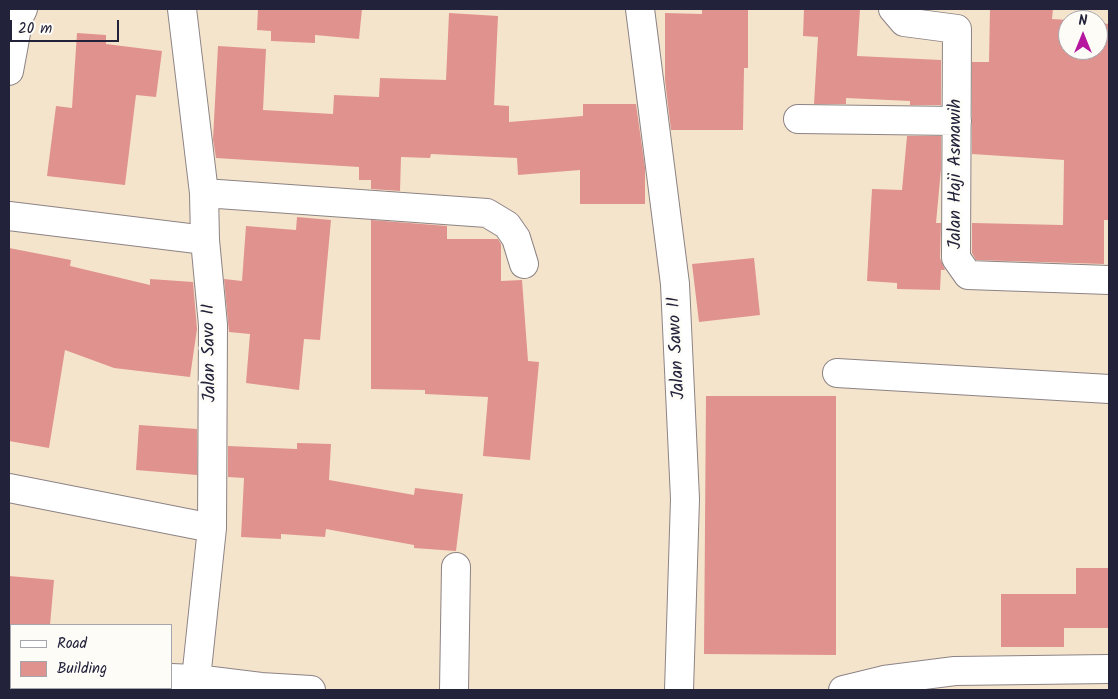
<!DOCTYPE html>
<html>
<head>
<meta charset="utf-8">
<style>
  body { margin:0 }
  #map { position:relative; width:1118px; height:699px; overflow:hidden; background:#f5e4cc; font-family:Kalam,sans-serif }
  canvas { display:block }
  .frame { position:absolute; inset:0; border:10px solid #22223b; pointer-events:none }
  .legend { position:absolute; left:10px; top:624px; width:162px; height:65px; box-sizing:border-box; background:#fdfcf7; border:1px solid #a5a5ac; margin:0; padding:6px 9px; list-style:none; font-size:15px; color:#22223b }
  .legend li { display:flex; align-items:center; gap:10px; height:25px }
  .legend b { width:25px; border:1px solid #a5a5ac }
  .north { position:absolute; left:1058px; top:10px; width:50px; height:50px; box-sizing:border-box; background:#fdfcf7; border:1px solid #a5a5ac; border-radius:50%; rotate:0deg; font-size:14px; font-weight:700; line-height:20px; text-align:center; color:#22223b }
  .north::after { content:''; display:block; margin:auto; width:18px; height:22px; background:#b5179e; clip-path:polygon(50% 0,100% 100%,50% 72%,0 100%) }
  .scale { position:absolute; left:10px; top:20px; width:109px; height:22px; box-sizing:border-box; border:2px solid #22223b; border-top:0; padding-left:6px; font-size:15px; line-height:18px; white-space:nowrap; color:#22223b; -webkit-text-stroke:4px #fdfcf7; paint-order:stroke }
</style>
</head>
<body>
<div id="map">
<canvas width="1118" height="699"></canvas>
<div class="frame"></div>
<ul class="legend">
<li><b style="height:6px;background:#fff"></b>Road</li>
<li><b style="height:14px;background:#e0928e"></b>Building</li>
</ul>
<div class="north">N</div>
<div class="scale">20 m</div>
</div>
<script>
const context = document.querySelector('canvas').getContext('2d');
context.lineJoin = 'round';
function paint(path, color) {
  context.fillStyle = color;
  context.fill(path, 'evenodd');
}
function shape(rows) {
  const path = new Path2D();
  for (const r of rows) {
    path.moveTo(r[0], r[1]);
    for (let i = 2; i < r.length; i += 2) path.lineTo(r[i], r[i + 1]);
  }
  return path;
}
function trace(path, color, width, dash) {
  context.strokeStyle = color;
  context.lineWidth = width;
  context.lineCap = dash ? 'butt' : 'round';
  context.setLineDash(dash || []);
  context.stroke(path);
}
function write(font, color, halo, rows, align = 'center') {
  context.font = font + ' Kalam,sans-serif';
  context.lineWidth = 5;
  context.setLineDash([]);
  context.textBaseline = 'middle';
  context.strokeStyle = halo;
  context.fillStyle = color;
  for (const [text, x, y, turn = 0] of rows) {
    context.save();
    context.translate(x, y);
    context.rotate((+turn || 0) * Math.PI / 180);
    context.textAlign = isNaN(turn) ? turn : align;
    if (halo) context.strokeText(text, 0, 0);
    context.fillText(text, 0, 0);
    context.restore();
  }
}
paint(shape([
  [258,9,362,9,359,39,315,35,315,43,271,41,271,31,257,30],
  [702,9,748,9,748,68,744,68,743,130,671,130,665,80,665,13,702,14],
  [804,9,860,9,857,56,941,60,941,105,910,105,910,101,846,98,846,104,814,104,818,37,803,36],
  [990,9,1053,9,1052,19,1068,20,1068,50,1098,50,1098,23,1109,24,1109,220,1104,220,1104,264,976,260,972,253,972,223,1063,225,1064,160,972,154,972,62,989,62],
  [449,13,498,16,494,105,509,106,509,122,583,116,583,104,636,104,645,168,645,204,580,204,580,170,518,175,517,158,431,154,430,158,401,157,400,191,371,189,371,180,359,180,359,167,216,158,213,139,218,46,266,49,263,110,333,114,334,95,379,97,380,78,446,80],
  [77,33,106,35,106,44,162,51,156,97,136,95,125,185,47,176,56,106,72,108],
  [907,136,941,136,941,169,936,223,941,223,940,258,945,270,941,270,940,290,897,289,897,283,867,281,872,189,902,190],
  [297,217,331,220,320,340,304,339,299,390,246,383,250,334,229,332,224,279,242,281,246,226,296,230],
  [371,220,447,226,447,239,498,239,501,244,501,281,522,280,528,361,539,362,530,460,483,456,488,397,425,394,425,390,371,389],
  [9,248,71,260,70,266,150,285,150,279,193,282,197,329,190,377,114,368,65,350,49,448,9,441],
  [754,258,760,315,699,322,692,264],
  [706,396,836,396,836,655,704,654],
  [139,425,197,429,197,475,136,470],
  [297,443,331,444,329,480,414,495,415,488,463,494,456,551,414,548,414,545,326,529,325,537,281,534,281,539,241,537,244,478,228,477,228,446,297,449],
  [1076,568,1109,568,1109,628,1064,628,1064,647,1001,647,1001,594,1076,594],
  [9,576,54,580,50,625,9,625]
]), '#e0928e');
const minor = shape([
  [640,9,675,284,685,499,679,690],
  [893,9,904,22,957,29,956,258,968,275,1109,280],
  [9,71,19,17,23,9],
  [798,119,957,121],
  [204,193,487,213,507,225,516,238,524,264],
  [9,216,205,240],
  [837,373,1109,389],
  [9,488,212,528],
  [9,667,11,667],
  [171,678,196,679,212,528,213,325,205,240,204,193,182,9],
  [195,690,196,679,261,687,311,690],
  [454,690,456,567],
  [843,690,884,680,955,671,1109,669]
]);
trace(minor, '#8c8384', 30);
trace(minor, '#fff', 28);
write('18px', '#22223b', '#fdfcf7', [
  ["Jalan Haji Asmawih",957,174,-90],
  ["Jalan Sawo II",678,348,-93],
  ["Jalan Savo II",211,353,-91]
]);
</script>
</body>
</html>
